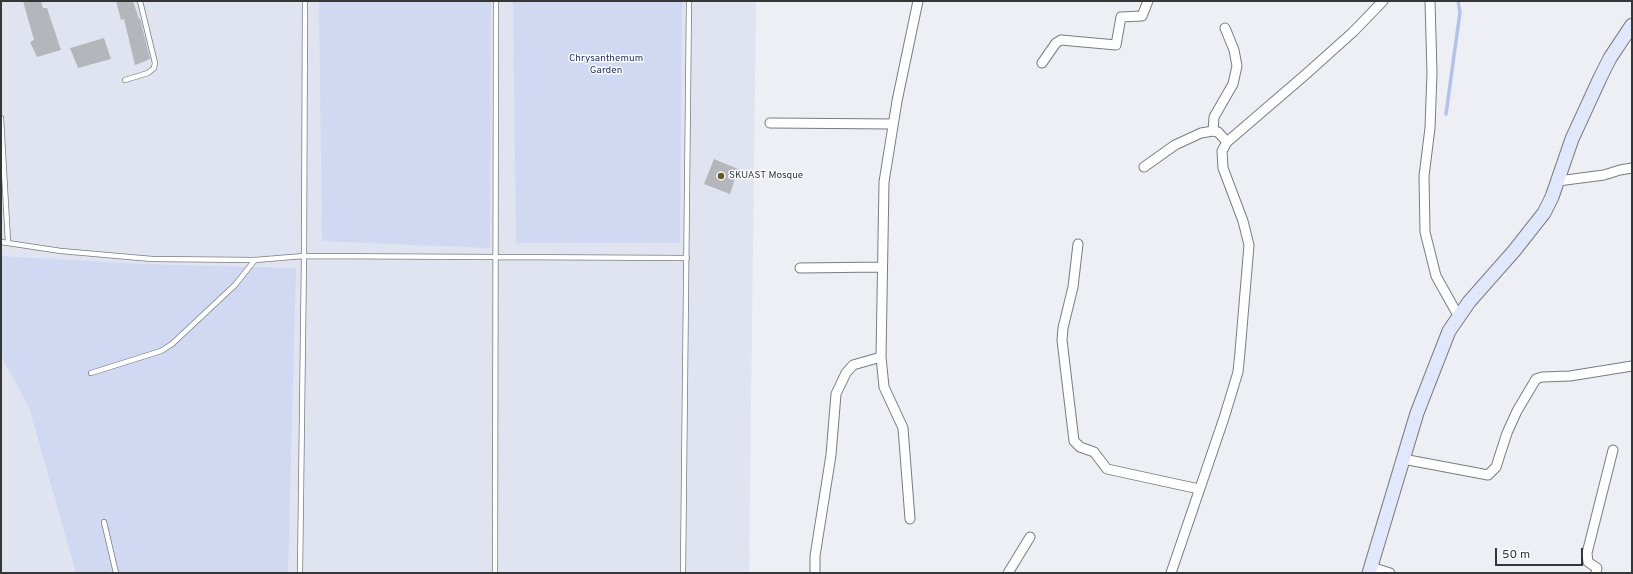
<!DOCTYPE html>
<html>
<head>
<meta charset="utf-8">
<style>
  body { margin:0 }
  #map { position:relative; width:1633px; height:574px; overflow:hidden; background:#edeff4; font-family:Overpass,sans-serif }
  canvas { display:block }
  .frame { position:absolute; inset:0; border:2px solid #353638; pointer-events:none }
  .scale { position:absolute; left:1495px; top:548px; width:88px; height:18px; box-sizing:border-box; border:2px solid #353638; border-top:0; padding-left:5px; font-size:12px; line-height:14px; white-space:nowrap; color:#353638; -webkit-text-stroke:3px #fbfcff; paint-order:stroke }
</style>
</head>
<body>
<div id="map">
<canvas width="1633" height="574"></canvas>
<div class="frame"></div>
<div class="scale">50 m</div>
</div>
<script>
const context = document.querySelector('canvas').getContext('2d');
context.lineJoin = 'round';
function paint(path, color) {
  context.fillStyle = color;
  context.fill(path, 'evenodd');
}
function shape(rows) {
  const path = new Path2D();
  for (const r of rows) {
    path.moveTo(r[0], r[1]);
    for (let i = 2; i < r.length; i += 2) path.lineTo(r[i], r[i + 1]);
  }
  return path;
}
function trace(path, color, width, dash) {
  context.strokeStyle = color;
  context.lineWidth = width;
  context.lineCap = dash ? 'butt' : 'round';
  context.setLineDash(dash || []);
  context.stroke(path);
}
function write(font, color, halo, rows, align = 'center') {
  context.font = font + ' Overpass,sans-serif';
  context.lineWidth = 3;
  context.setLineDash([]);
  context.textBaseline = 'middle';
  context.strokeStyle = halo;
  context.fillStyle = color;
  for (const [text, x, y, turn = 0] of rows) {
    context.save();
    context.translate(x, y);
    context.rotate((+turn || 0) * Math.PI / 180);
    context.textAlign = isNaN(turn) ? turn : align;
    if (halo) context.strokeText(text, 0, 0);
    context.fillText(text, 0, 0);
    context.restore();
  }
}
paint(shape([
  [1,1,756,1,749,573,1,573]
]), '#e0e4f1');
paint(shape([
  [319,1,491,1,490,248,322,241],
  [513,1,682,1,680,243,516,243],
  [1,256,142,264,296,268,288,573,76,573,29,407,1,356]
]), '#d0d9f1');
trace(shape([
  [1446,114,1460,12,1458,1]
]), '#b3c2e8', 3.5);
paint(shape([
  [23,1,41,1,43,8,47,8,61,50,37,57,30,42,34,40],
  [116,1,133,1,139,19,140,18,150,59,135,65,124,19,121,20],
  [104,38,111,59,78,68,70,48],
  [714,159,738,169,730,194,704,184]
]), '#b4b6bb');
const service = shape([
  [125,80,148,73,154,68,155,63,140,1],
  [1,118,8,242],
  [1,242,61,251,152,259,255,260,304,256,687,258],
  [91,373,161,351,172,344,235,285,255,260],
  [104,522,116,573],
  [300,573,304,256,305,1],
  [495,573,496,1],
  [683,573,689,1]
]);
const minor = shape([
  [1430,1,1432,73,1430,128,1424,176,1425,232,1436,276,1459,317],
  [1042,63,1056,43,1061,40,1116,45,1121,17,1142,16,1148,1],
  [770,123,893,124],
  [1213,131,1214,117,1233,84,1237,66,1234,50,1225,28],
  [1144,167,1175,145,1201,133,1213,131,1218,132,1227,142],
  [1558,181,1604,175,1620,170,1632,168],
  [1078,244,1073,287,1063,328,1062,340,1074,441,1080,447,1094,452,1107,469,1199,489],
  [800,268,882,267],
  [1403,459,1488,475,1496,467,1507,433,1517,411,1536,379,1542,377,1570,376,1632,366],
  [910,519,903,428,884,387,881,357,884,182,897,101,918,1],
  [1371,567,1390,573],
  [815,573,815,556,831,455,836,394,846,373,853,365,881,357],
  [1008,573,1030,537],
  [1171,573,1224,418,1238,372,1240,352,1249,245,1243,221,1223,168,1222,151,1227,142,1305,75,1353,32,1383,1],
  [1596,573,1597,568,1588,562,1587,553,1613,450]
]);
const secondary = shape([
  [1369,573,1417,413,1449,331,1469,302,1514,251,1544,213,1552,197,1572,139,1600,78,1610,58,1632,25]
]);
trace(service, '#7a7c81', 6);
trace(minor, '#7a7c81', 11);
trace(secondary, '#7a7c81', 15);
trace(service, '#fff', 4.5);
trace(minor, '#fff', 9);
trace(secondary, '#e1e8fb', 13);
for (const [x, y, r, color] of [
  [721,176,4,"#6a5826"]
]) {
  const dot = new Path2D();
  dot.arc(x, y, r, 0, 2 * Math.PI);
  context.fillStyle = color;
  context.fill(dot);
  trace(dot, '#fbfcff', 1.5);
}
write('10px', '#263465', '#fbfcff', [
  ["Chrysanthemum",606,59],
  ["Garden",606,71]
]);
write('10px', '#353638', '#fbfcff', [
  ["SKUAST Mosque",729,176]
], 'left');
</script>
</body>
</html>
